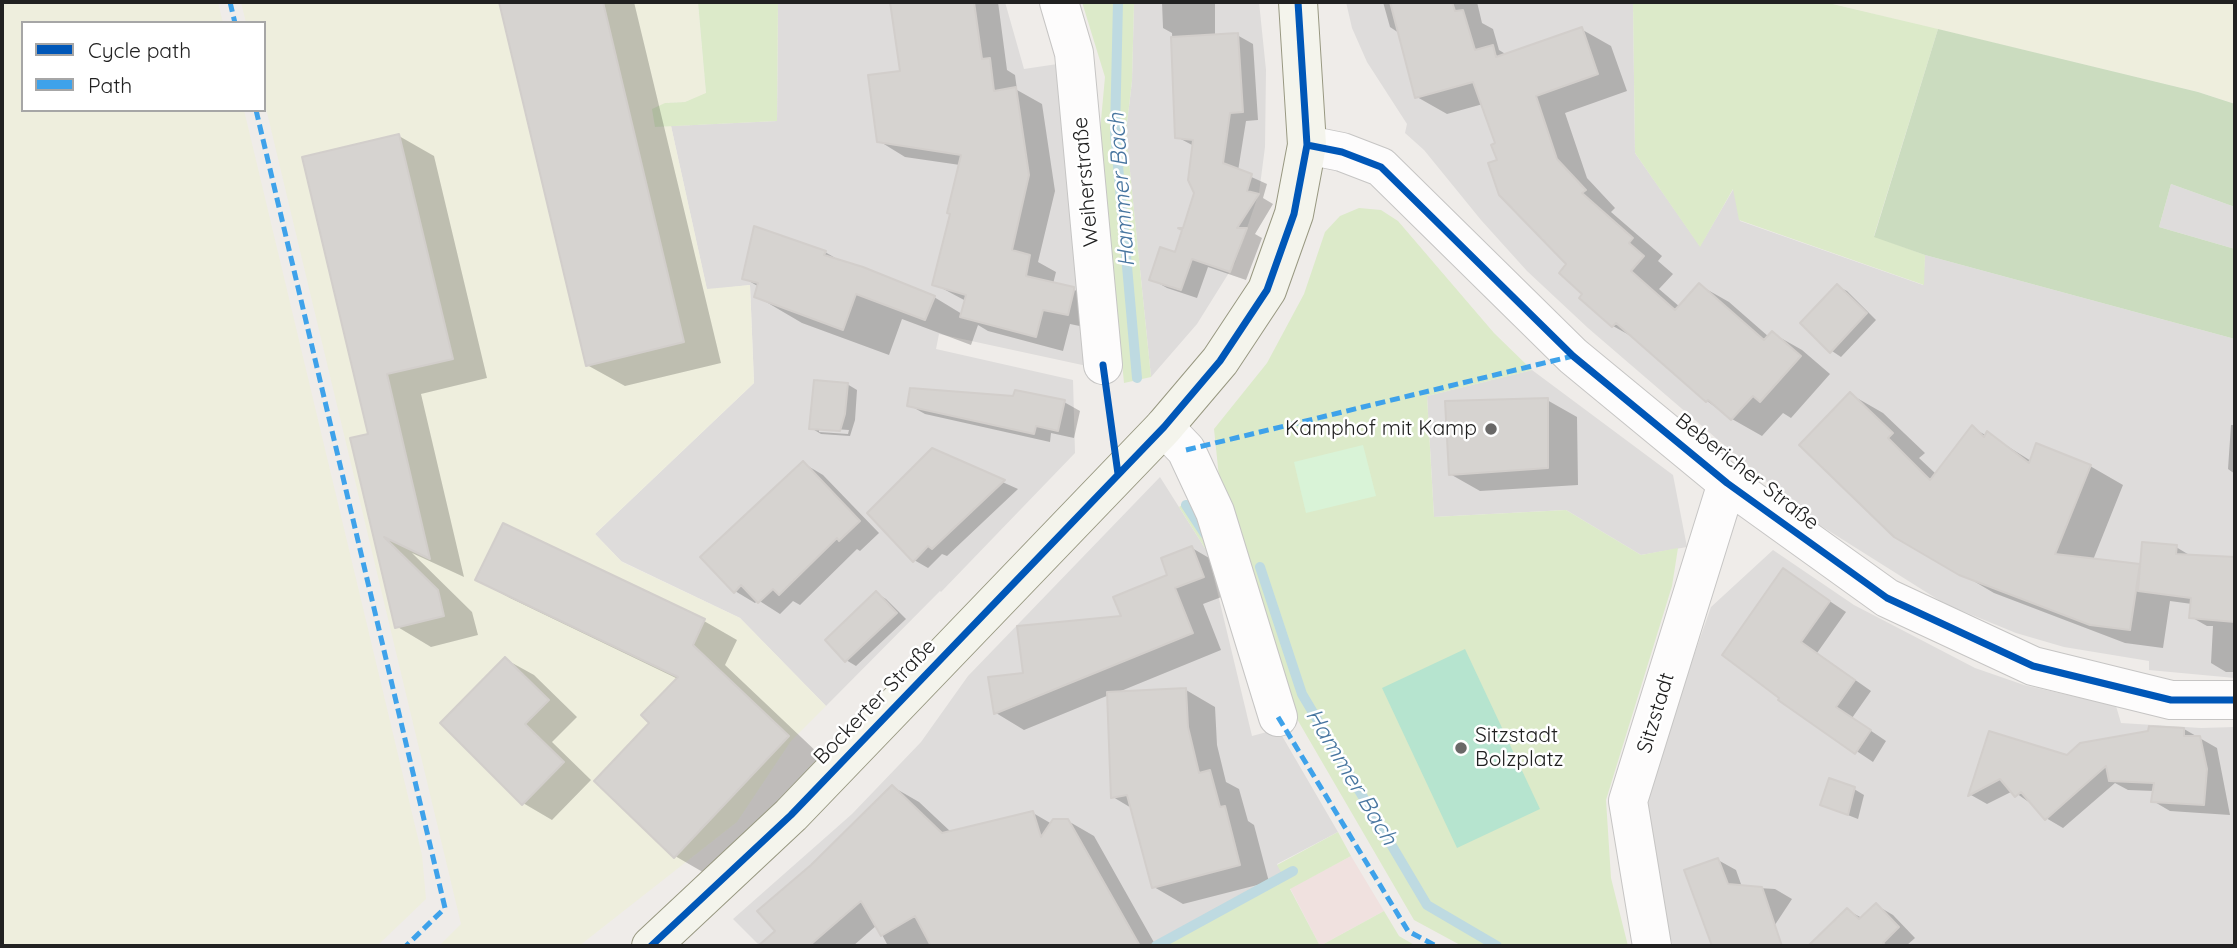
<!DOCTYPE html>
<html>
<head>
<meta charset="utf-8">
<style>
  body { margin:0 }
  #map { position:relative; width:2237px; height:948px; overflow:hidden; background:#efece9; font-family:Quicksand,sans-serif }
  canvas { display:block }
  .frame { position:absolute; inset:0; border:4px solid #212121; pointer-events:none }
  .legend { position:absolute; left:21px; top:21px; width:245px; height:91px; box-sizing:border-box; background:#fff; border:2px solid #a6a6a6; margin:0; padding:9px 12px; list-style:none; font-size:21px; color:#212121 }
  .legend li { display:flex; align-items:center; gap:14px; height:35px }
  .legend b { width:35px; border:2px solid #a6a6a6 }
</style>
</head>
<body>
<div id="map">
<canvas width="2237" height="948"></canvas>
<div class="frame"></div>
<ul class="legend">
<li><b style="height:9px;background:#0057b8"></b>Cycle path</li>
<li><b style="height:9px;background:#3ea2ea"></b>Path</li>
</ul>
</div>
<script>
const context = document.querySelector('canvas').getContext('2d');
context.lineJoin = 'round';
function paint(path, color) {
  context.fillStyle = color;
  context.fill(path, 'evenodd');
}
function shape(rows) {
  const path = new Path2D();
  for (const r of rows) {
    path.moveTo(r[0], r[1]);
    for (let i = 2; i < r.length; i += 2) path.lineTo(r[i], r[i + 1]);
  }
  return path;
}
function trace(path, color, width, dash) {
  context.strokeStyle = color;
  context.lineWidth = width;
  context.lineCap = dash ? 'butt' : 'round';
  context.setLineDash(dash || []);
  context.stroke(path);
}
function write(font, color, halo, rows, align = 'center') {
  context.font = font + ' Quicksand,sans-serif';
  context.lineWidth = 5;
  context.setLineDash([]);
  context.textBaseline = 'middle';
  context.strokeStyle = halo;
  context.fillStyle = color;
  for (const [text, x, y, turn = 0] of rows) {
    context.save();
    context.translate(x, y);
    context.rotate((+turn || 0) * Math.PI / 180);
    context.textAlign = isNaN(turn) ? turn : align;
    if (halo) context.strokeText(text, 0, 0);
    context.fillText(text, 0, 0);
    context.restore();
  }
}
paint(shape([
  [778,2,1005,2,1024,69,1064,63,1087,366,939,334,936,349,1073,380,1075,453,941,592,940,591,826,706,740,618,621,561,595,534,754,383,750,285,707,290,671,126,777,121],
  [1134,2,1259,2,1266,70,1265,147,1259,193,1235,263,1197,324,1151,377,1126,132,1132,81],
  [1346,2,1633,2,1635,153,1700,246,1734,188,1740,221,1923,285,1925,255,2235,339,2235,678,2149,670,2149,661,2064,647,2016,633,1945,604,1810,519,1588,328,1527,271,1481,220,1424,150,1405,133,1407,124,1367,62,1352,28],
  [2171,184,2235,207,2235,249,2159,227],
  [1532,370,1673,475,1687,547,1641,555,1566,510,1434,517,1427,396],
  [1160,477,1208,553,1252,736,1278,729,1338,832,1277,864,1282,872,1147,946,760,946,733,919,852,814,921,742,968,676],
  [1773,550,1854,605,1975,668,2024,685,2116,706,2121,723,2201,728,2235,727,2235,946,1673,946,1656,895,1644,797,1711,607]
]), '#dedcdb');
paint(shape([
  [1351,856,1384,911,1320,946,1290,888]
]), '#f0e1df');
paint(shape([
  [2,2,218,2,223,23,23,23,23,110,244,110,422,855,426,899,377,946,2,946],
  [241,2,698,2,706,94,685,102,665,103,655,127,671,126,707,289,750,285,754,383,595,534,622,562,740,618,826,706,791,741,737,822,579,946,439,946,461,924,264,100,264,23,246,23],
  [1824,2,2235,2,2235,104,2198,92]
]), '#eed');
paint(shape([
  [698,2,778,2,777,121,655,127,652,109,665,103,685,102,706,93],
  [1082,2,1134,2,1132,81,1126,132,1151,377,1124,383,1100,131,1105,77],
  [1633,2,1824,2,1938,29,1874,236,1925,255,1924,285,1739,220,1733,189,1700,247,1635,153],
  [1359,208,1381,210,1398,221,1494,333,1532,370,1427,396,1434,517,1566,510,1641,555,1678,548,1672,586,1606,800,1611,878,1628,946,1462,946,1414,920,1286,700,1219,477,1214,429,1267,363,1304,294,1325,232,1340,216],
  [1191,499,1208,553,1179,507],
  [1338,832,1351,856,1290,889,1320,946,1384,911,1399,936,1416,946,1147,946,1281,872,1277,865]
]), '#dceac9');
paint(shape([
  [1938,29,2198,92,2235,104,2235,207,2171,184,2159,227,2235,249,2235,339,1925,255,1874,237]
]), '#cbdcbf');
paint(shape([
  [1363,445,1376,496,1306,513,1294,462]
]), '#d9f3d7');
paint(shape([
  [1465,649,1540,809,1457,848,1382,688]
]), '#b6e4cf');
paint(shape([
  [501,2,634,2,721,363,625,386,587,365],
  [892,2,998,2,1007,70,1015,75,1017,90,1042,104,1055,191,1038,262,1056,272,1053,284,1073,289,1099,304,1094,329,1070,324,1063,351,988,331,978,325,971,345,902,319,889,355,802,323,756,296,759,287,744,278,825,252,844,263,934,297,962,314,966,301,934,284,952,214,960,165,905,157,879,141,902,72],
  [1162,2,1215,2,1215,36,1237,35,1253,44,1258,120,1246,121,1238,171,1267,184,1263,198,1273,204,1255,234,1262,238,1246,280,1208,267,1197,298,1167,288,1151,279,1176,254,1196,193,1194,146,1177,137,1172,33,1163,28],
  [1383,2,1477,2,1482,23,1493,29,1499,50,1507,55,1581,29,1611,46,1627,91,1565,113,1587,178,1615,208,1611,212,1662,256,1658,261,1673,274,1659,289,1680,307,1699,285,1729,302,1769,337,1772,333,1802,350,1830,374,1791,418,1783,413,1762,436,1732,419,1707,401,1638,340,1613,326,1585,294,1569,264,1499,161,1498,144,1483,104,1447,114,1417,97,1399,33,1390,27],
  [399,136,434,156,487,378,421,394,464,577,412,553,472,612,478,635,431,647,396,626,352,440,370,435],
  [1837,286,1847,291,1876,320,1841,357,1832,351],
  [847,384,857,390,855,420,850,436,821,434,811,428],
  [819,428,849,430,848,434,819,432],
  [1850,394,1883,413,1925,453,1919,458,1936,474,1973,428,1987,436,1988,434,2031,461,2090,466,2123,485,2093,560,2141,567,2176,547,2191,556,2235,559,2235,672,2226,672,2211,663,2213,626,2207,626,2191,617,2192,604,2170,601,2163,648,2125,643,1994,593,1895,535],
  [1547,400,1577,417,1578,485,1480,491,1450,474],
  [1064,402,1080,411,1074,438,1051,433,1050,442,925,414,909,405],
  [2231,425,2235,425,2235,474,2228,469],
  [933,451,1018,489,947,556,942,554,928,568,914,560],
  [803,463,823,475,879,533,860,551,857,549,800,605,793,601,780,614,758,600,755,603,735,591],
  [503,526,704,621,737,640,725,665,821,756,708,875,675,856,652,723,678,679,510,598,477,580],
  [1192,548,1221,565,1232,593,1203,604,1221,650,1116,693,1186,690,1215,707,1217,745,1226,782,1239,789,1248,821,1254,825,1269,882,1183,904,1154,887,1133,809,1113,797,1109,695,1024,730,996,713,1025,674,1123,617,1170,576],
  [1783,570,1846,612,1817,653,1871,691,1852,718,1886,741,1873,762,1780,700],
  [876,593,886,599,906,619,856,666,846,660],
  [505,659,534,675,577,717,552,742,591,780,552,820,523,803],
  [2184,729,2217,748,2230,815,2170,811,2153,801,2154,791,2128,790,2115,783,2063,828,2046,818,2033,805,2013,791,1987,804,1971,795,1990,733,2067,757],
  [893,787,919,802,951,832,1033,813,1052,824,1068,821,1094,836,1156,946,888,946,877,925,853,946,769,946,765,942,777,931,812,867],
  [1854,789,1864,795,1858,819,1822,805],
  [1718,860,1736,870,1742,887,1775,889,1792,899,1761,946,1714,946,1686,871],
  [1876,905,1893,915,1915,938,1906,946,1811,946,1847,910,1862,918]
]), '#0003');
trace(shape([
  [1118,2,1115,132,1137,378],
  [1186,505,1205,534],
  [1260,567,1302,694,1427,905,1497,946],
  [1156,946,1293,871]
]), '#bedae1', 10);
const building = shape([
  [499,2,603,2,684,342,586,366,499,2],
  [890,2,974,2,982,59,990,58,994,91,1016,87,1029,175,1012,250,1030,255,1026,276,1074,287,1074,290,1068,315,1043,310,1036,337,960,317,966,295,932,285,950,214,947,213,961,155,877,142,868,75,900,71,890,2],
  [1390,2,1452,2,1455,11,1463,10,1475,50,1493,45,1496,57,1582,27,1598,74,1536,96,1557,159,1586,190,1582,193,1633,238,1629,243,1644,256,1631,271,1675,310,1699,283,1764,340,1772,331,1801,356,1760,402,1753,396,1731,420,1708,400,1706,402,1616,323,1612,327,1579,298,1582,294,1559,273,1566,264,1499,195,1488,163,1497,160,1491,145,1495,143,1473,82,1415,98,1390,2],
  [1238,33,1243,112,1230,113,1223,163,1252,174,1247,191,1259,194,1237,228,1247,228,1230,272,1192,259,1181,290,1149,280,1160,247,1175,252,1182,230,1178,228,1183,228,1194,193,1188,180,1193,140,1175,138,1171,37,1238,33],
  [399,134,453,359,387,374,430,559,384,537,438,590,444,616,395,628,350,438,368,434,302,157,399,134],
  [754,226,826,251,824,255,863,267,935,296,925,320,856,294,843,330,754,297,758,283,742,279,754,226],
  [1837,284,1867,313,1830,353,1800,323,1837,284],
  [814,380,848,383,845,414,840,431,809,429,814,380],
  [910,388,1013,396,1015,390,1065,400,1058,431,1036,426,1034,434,907,406,910,388],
  [1850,392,1893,433,1888,438,1930,480,1972,425,1984,437,1987,431,2029,463,2036,443,2091,465,2055,554,2140,564,2130,630,2090,625,1959,575,1894,537,1799,445,1850,392],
  [1548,398,1548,468,1449,475,1445,401,1548,398],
  [932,448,1005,480,932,549,928,546,913,562,867,513,932,448],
  [803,461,860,521,839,541,837,538,779,595,773,589,758,603,741,585,734,593,700,557,803,461],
  [503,523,705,619,693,645,789,736,674,858,594,781,649,723,641,715,678,677,475,580,503,523],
  [2142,542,2177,545,2176,554,2235,557,2235,622,2189,618,2191,598,2138,591,2142,542],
  [1192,546,1204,577,1175,588,1193,633,994,714,988,677,1023,673,1017,626,1121,616,1113,597,1167,575,1161,558,1192,546],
  [1783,568,1830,601,1801,642,1855,680,1836,707,1871,730,1855,754,1778,700,1779,698,1722,655,1783,568],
  [876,591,897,613,845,662,825,640,876,591],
  [505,657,549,700,525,724,564,762,522,805,440,723,505,657],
  [1186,688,1188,727,1199,773,1210,770,1220,807,1225,806,1240,865,1152,888,1127,795,1111,798,1107,692,1186,688],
  [2149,726,2184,728,2184,736,2200,736,2207,769,2204,805,2151,802,2154,783,2109,781,2106,766,2045,820,2021,792,2015,797,2000,779,1968,796,1989,731,2067,755,2080,743,2148,731,2149,726],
  [1829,778,1855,787,1848,815,1820,805,1829,778],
  [892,785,942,833,1033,811,1041,837,1053,819,1068,819,1140,946,931,946,915,916,881,936,861,901,809,946,758,946,775,931,757,911,811,865,892,785],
  [1718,858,1728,884,1762,887,1782,946,1712,946,1684,870,1718,858],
  [1876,903,1899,927,1883,943,1886,946,1808,946,1847,908,1859,919,1876,903]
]);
paint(building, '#d6d3d0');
trace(building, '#d2cecb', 2);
const street = shape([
  [1059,2,1074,53,1103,365],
  [1307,145,1342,152,1381,167,1573,356,1727,483,1887,598,2033,666,2171,700,2235,700],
  [1164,427,1186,450,1215,512,1278,717],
  [1652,946,1628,801,1727,483]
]);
const secondary = shape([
  [651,946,791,815,1164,427,1220,361,1267,290,1294,214,1307,145,1298,2]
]);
trace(street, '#c6c5c4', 40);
trace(secondary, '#989881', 40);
trace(street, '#fdfcfc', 38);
trace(secondary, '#f4f4ec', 38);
trace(shape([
  [230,2,235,23],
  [256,110,445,908,406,946],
  [1186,450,1573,356],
  [1278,717,1408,931,1436,946]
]), '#3ea2ea', 5, [10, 5]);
trace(shape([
  [1307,145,1342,152,1381,167,1573,356,1727,483,1887,598,2033,666,2171,700,2235,700],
  [1103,365,1118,474],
  [651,946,791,815,1164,427,1220,361,1267,290,1294,214,1307,145,1298,2]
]), '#0057b8', 7);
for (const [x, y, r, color] of [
  [1491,429,7,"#696867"],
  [1461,748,7,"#696867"]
]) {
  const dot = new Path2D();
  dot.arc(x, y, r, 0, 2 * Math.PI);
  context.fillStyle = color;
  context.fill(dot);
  trace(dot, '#fff', 2.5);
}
write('21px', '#212121', '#fff', [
  ["Weiherstraße",1086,182,-95],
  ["Bebericher Straße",1747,472,38],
  ["Bockerter Straße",875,702,-46],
  ["Sitzstadt",1656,713,-73]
]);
write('21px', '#212121', '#fff', [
  ["Kamphof mit Kamp",1477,429],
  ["Sitzstadt",1475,736,"left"],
  ["Bolzplatz",1475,760,"left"]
], 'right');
write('italic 23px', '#4876a0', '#fff', [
  ["Hammer Bach",1122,190,-94],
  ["Hammer Bach",1351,777,59]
]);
</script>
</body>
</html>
